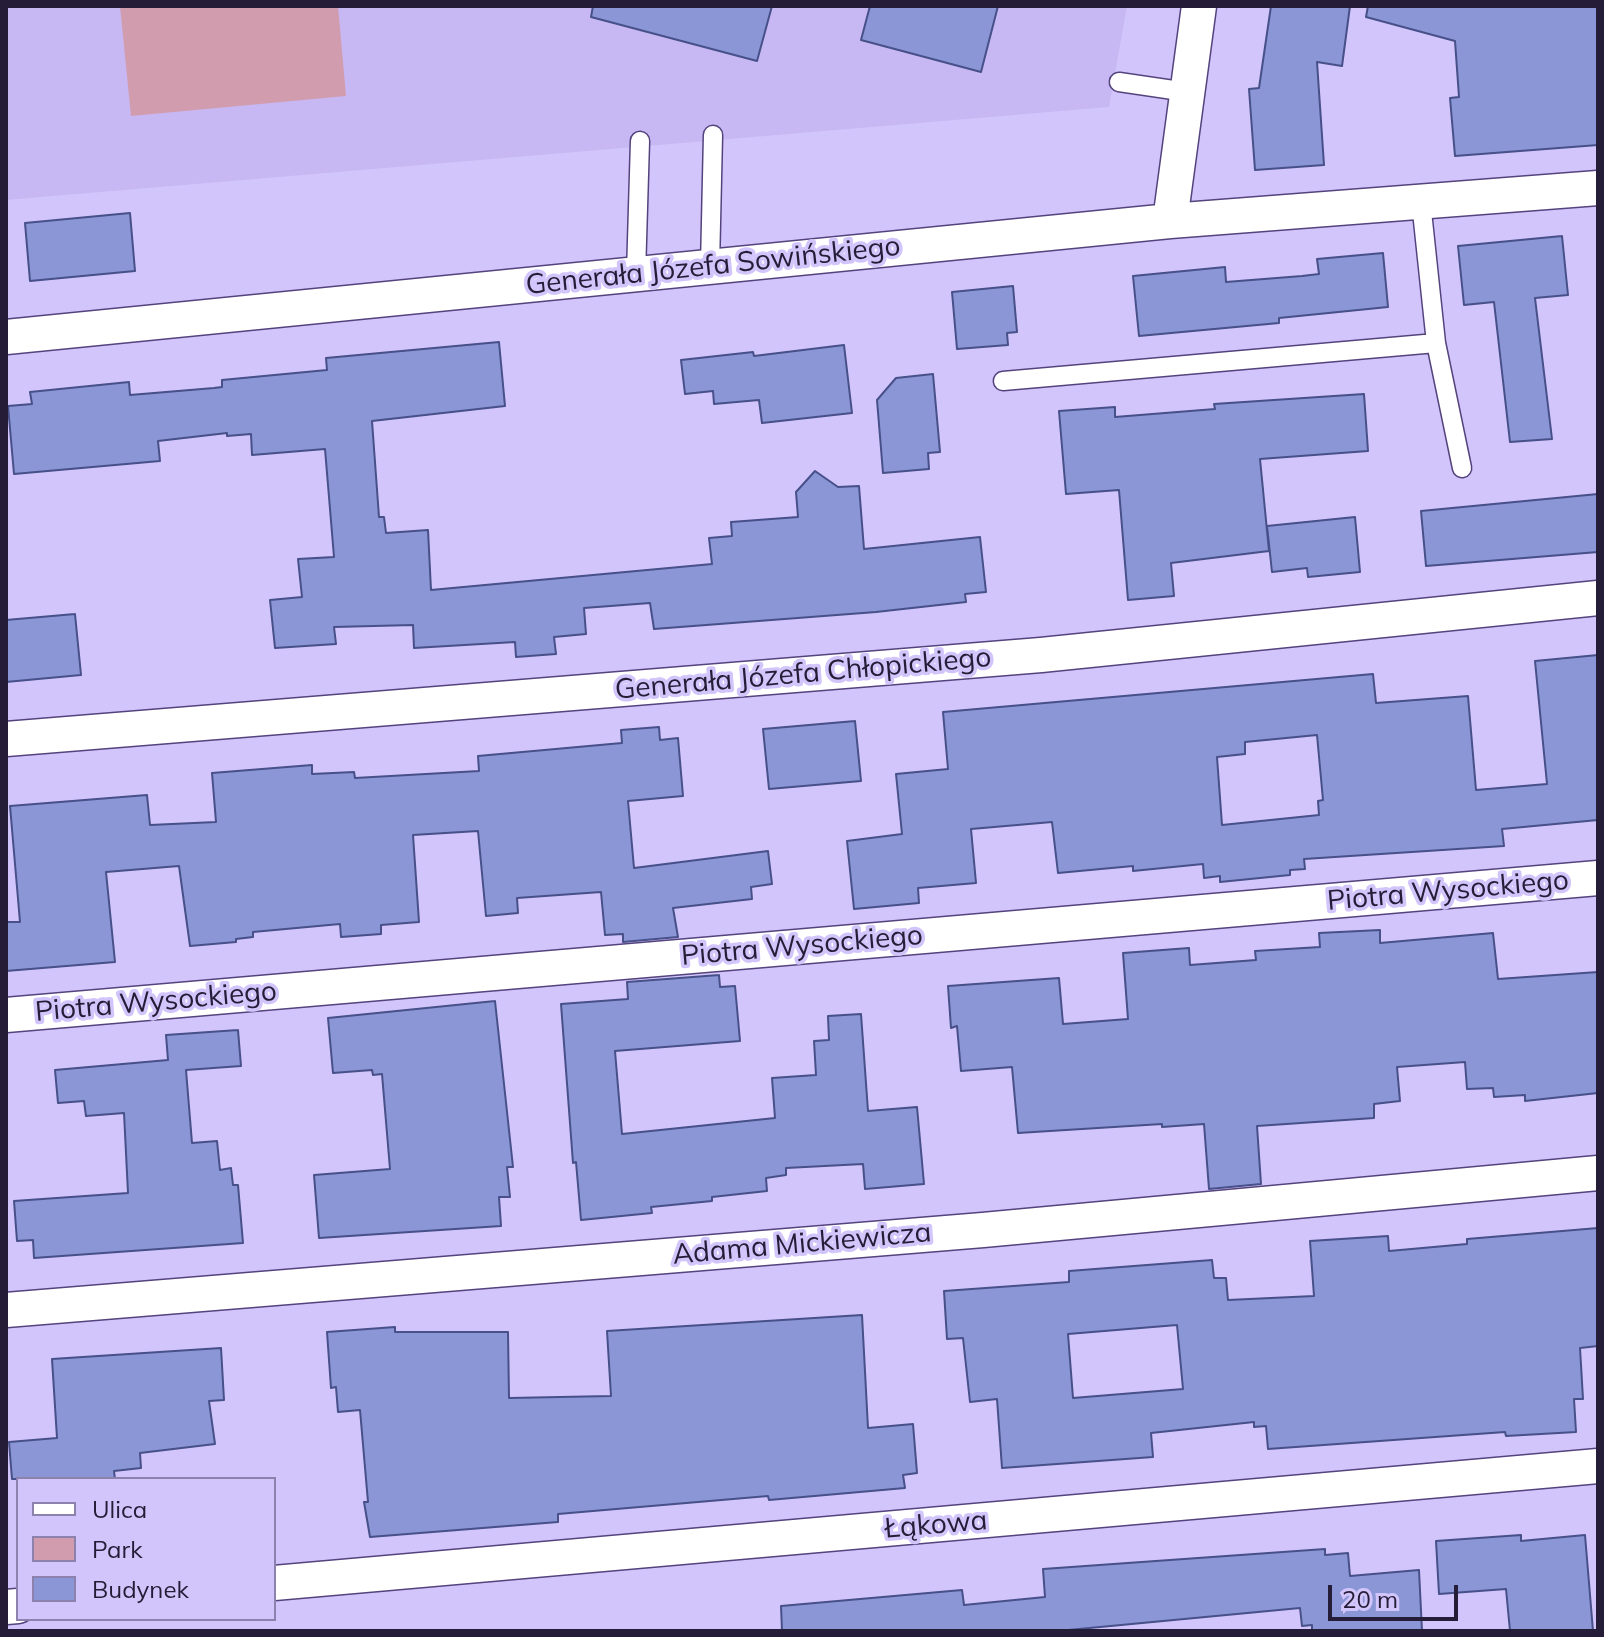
<!DOCTYPE html>
<html>
<head>
<meta charset="utf-8">
<style>
  body { margin:0 }
  #map { position:relative; width:1604px; height:1637px; overflow:hidden; background:#d2c5fb; font-family:Mulish,sans-serif }
  canvas { display:block }
  .frame { position:absolute; inset:0; border:8px solid #251d37; pointer-events:none }
  .legend { position:absolute; left:16px; top:1477px; width:260px; height:144px; box-sizing:border-box; background:#d2c5fb; border:2px solid #8d82ad; margin:0; padding:10px 14px; list-style:none; font-size:24px; color:#251d37 }
  .legend li { display:flex; align-items:center; gap:16px; height:40px }
  .legend b { width:40px; border:2px solid #8d82ad }
  .scale { position:absolute; left:1328px; top:1585px; width:130px; height:36px; box-sizing:border-box; border:4px solid #251d37; border-top:0; padding-left:10px; font-size:24px; line-height:28px; white-space:nowrap; color:#251d37; -webkit-text-stroke:6px #d2c5fb; paint-order:stroke }
</style>
</head>
<body>
<div id="map">
<canvas width="1604" height="1637"></canvas>
<div class="frame"></div>
<ul class="legend">
<li><b style="height:10px;background:#fff"></b>Ulica</li>
<li><b style="height:22px;background:#d29caf"></b>Park</li>
<li><b style="height:22px;background:#8b96d6"></b>Budynek</li>
</ul>
<div class="scale">20 m</div>
</div>
<script>
const context = document.querySelector('canvas').getContext('2d');
context.lineJoin = 'round';
function paint(path, color) {
  context.fillStyle = color;
  context.fill(path, 'evenodd');
}
function shape(rows) {
  const path = new Path2D();
  for (const r of rows) {
    path.moveTo(r[0], r[1]);
    for (let i = 2; i < r.length; i += 2) path.lineTo(r[i], r[i + 1]);
  }
  return path;
}
function trace(path, color, width, dash) {
  context.strokeStyle = color;
  context.lineWidth = width;
  context.lineCap = dash ? 'butt' : 'round';
  context.setLineDash(dash || []);
  context.stroke(path);
}
function write(font, color, halo, rows, align = 'center') {
  context.font = font + ' Mulish,sans-serif';
  context.lineWidth = 7;
  context.setLineDash([]);
  context.textBaseline = 'middle';
  context.strokeStyle = halo;
  context.fillStyle = color;
  for (const [text, x, y, turn = 0] of rows) {
    context.save();
    context.translate(x, y);
    context.rotate((+turn || 0) * Math.PI / 180);
    context.textAlign = isNaN(turn) ? turn : align;
    if (halo) context.strokeText(text, 0, 0);
    context.fillText(text, 0, 0);
    context.restore();
  }
}
paint(shape([
  [6,6,1127,6,1109,107,6,200]
]), '#c7b8f3');
paint(shape([
  [120,6,338,6,346,96,131,116]
]), '#d29caf');
const building = shape([
  [593,6,772,6,757,61,591,17,593,6],
  [870,6,998,6,981,72,861,40,870,6],
  [1271,6,1350,6,1342,66,1317,62,1324,165,1255,170,1249,89,1259,88,1271,6],
  [1368,6,1598,6,1598,145,1455,156,1450,98,1459,97,1455,41,1366,17,1368,6],
  [130,213,135,271,30,281,25,223,130,213],
  [1562,236,1568,295,1535,298,1552,439,1510,442,1494,302,1464,305,1458,246,1562,236],
  [1383,253,1388,307,1279,318,1279,323,1139,336,1133,276,1225,267,1226,282,1302,276,1319,274,1317,259,1383,253],
  [1013,286,1017,332,1007,333,1008,345,957,349,952,292,1013,286],
  [499,342,505,406,372,421,379,517,384,517,386,533,428,530,431,590,712,564,709,538,732,536,731,522,798,517,796,492,815,471,838,487,859,486,864,549,980,537,986,592,965,594,966,602,876,612,654,629,650,603,584,608,586,634,554,637,556,654,516,657,515,642,414,648,413,625,334,627,336,644,275,648,270,600,302,597,298,559,334,557,325,449,252,455,251,434,227,436,227,433,158,441,160,461,14,474,8,406,32,404,30,392,129,382,130,395,214,388,222,387,222,380,327,370,326,358,499,342],
  [844,345,852,413,762,423,759,400,714,404,713,391,685,394,681,360,753,352,754,356,844,345],
  [933,374,940,452,928,453,929,469,883,473,877,400,896,378,933,374],
  [1364,394,1368,451,1260,459,1269,551,1171,563,1174,596,1128,600,1119,490,1066,494,1059,411,1115,407,1115,417,1215,409,1214,404,1364,394],
  [1598,494,1598,552,1426,566,1421,511,1598,494],
  [1355,517,1360,572,1308,577,1307,568,1272,572,1267,526,1355,517],
  [75,614,81,675,6,682,6,620,75,614],
  [1598,655,1598,820,1502,829,1504,846,1304,859,1305,869,1290,870,1290,875,1220,882,1220,876,1204,878,1203,864,1133,871,1133,866,1058,873,1052,822,971,829,976,883,918,888,919,903,854,909,847,841,902,834,896,774,948,769,943,712,1373,674,1376,703,1468,696,1476,790,1547,784,1535,661,1598,655],
  [1317,735,1323,800,1318,801,1319,815,1222,825,1217,757,1245,754,1245,742,1317,735],
  [855,721,861,781,769,789,763,729,855,721],
  [659,727,660,740,678,738,683,796,628,801,634,868,768,851,772,884,751,887,752,899,673,908,678,937,623,942,623,934,605,935,601,892,517,898,518,913,486,916,478,831,413,835,419,922,381,925,381,934,341,937,340,924,253,932,253,937,236,939,236,942,190,946,179,866,106,872,115,962,6,971,6,922,20,922,10,806,147,795,150,825,216,822,212,773,312,765,312,774,354,772,355,778,479,771,478,756,622,743,621,730,659,727],
  [1380,930,1380,943,1493,933,1498,979,1598,972,1598,1093,1525,1101,1525,1095,1494,1097,1493,1088,1467,1089,1465,1062,1397,1067,1400,1101,1374,1104,1374,1118,1257,1126,1261,1184,1209,1189,1204,1124,1162,1127,1162,1124,1018,1133,1012,1067,961,1071,957,1026,951,1028,948,986,1059,978,1063,1024,1128,1019,1123,953,1189,948,1190,965,1256,960,1255,951,1320,947,1319,933,1380,930],
  [719,975,720,987,735,986,740,1041,615,1051,622,1134,775,1118,772,1078,816,1075,814,1041,829,1040,828,1016,861,1014,868,1111,917,1107,924,1184,865,1189,863,1164,786,1168,786,1175,766,1178,767,1191,712,1197,712,1201,651,1207,652,1213,581,1220,576,1162,573,1163,561,1004,628,999,627,982,719,975],
  [495,1001,513,1167,507,1167,510,1197,499,1197,501,1226,319,1238,314,1175,390,1169,382,1074,373,1075,372,1070,333,1073,328,1018,495,1001],
  [238,1030,241,1066,186,1070,192,1143,217,1141,220,1170,231,1168,233,1185,238,1185,243,1243,34,1258,33,1240,17,1241,14,1201,128,1193,124,1113,86,1116,84,1101,58,1103,55,1070,168,1060,166,1035,238,1030],
  [1598,1228,1598,1346,1580,1348,1583,1399,1574,1399,1576,1432,1506,1436,1505,1432,1268,1449,1266,1426,1254,1427,1254,1422,1151,1433,1153,1457,1002,1468,997,1399,970,1402,963,1338,947,1339,944,1291,1069,1282,1069,1271,1212,1260,1214,1278,1226,1278,1228,1300,1314,1296,1310,1241,1388,1236,1389,1251,1467,1244,1467,1239,1598,1228],
  [1177,1325,1183,1389,1073,1398,1068,1334,1177,1325],
  [862,1315,868,1428,913,1424,917,1473,903,1475,905,1488,769,1500,768,1496,558,1514,558,1522,370,1537,364,1502,368,1502,360,1410,338,1412,336,1387,331,1388,327,1332,395,1327,395,1332,508,1332,509,1398,611,1396,607,1331,862,1315],
  [221,1348,224,1400,209,1401,215,1444,140,1453,141,1468,114,1471,115,1479,12,1479,9,1442,57,1438,52,1359,221,1348],
  [1521,1535,1521,1541,1585,1535,1593,1631,1510,1631,1506,1589,1439,1594,1436,1541,1521,1535],
  [1325,1549,1325,1555,1348,1553,1350,1576,1419,1570,1422,1631,1312,1631,1312,1625,1302,1626,1300,1608,1058,1631,782,1631,781,1606,962,1590,964,1605,1045,1597,1043,1569,1325,1549]
]);
paint(building, '#8b96d6');
trace(building, '#475089', 2);
const lane = shape([
  [1119,82,1187,92],
  [1421,202,1436,343,1462,468],
  [710,266,713,135],
  [636,274,640,141],
  [1003,381,1436,343]
]);
const street = shape([
  [1170,221,1199,6],
  [6,337,1170,221,1598,188],
  [6,739,1041,655,1598,598],
  [6,1015,1598,878],
  [6,1310,983,1230,1598,1173],
  [274,1583,1598,1466],
  [6,1607,18,1606]
]);
trace(lane, '#54437d', 21);
trace(street, '#54437d', 37);
trace(lane, '#fff', 18);
trace(street, '#fff', 34);
write('28px', '#251d37', '#d2c5fb', [
  ["Generała Józefa Sowińskiego",713,266,-6],
  ["Generała Józefa Chłopickiego",803,674,-5],
  ["Piotra Wysockiego",1448,891,-5],
  ["Piotra Wysockiego",802,946,-5],
  ["Piotra Wysockiego",156,1002,-5],
  ["Adama Mickiewicza",802,1244,-5],
  ["Łąkowa",936,1525,-5]
]);
</script>
</body>
</html>
